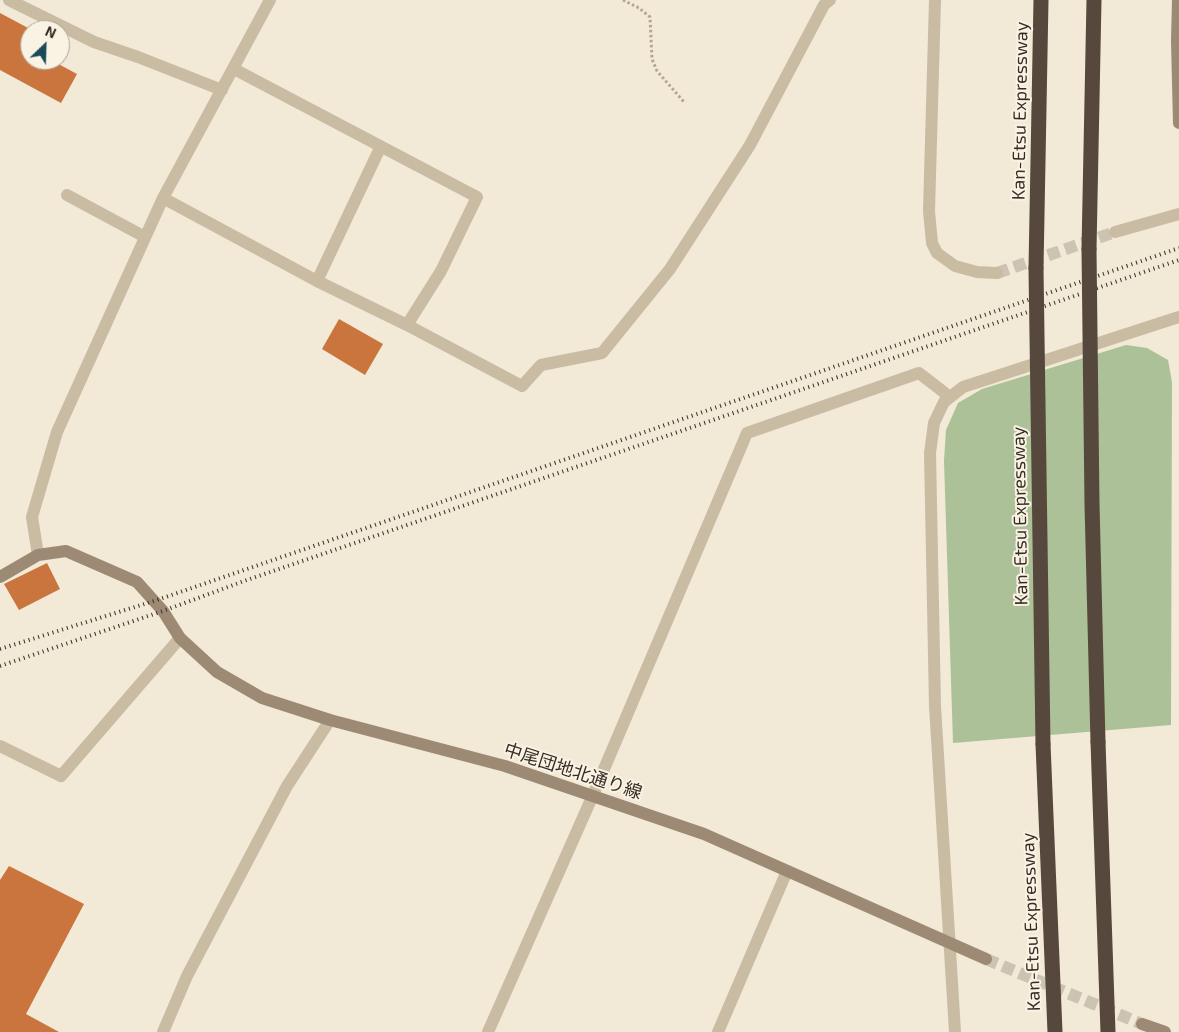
<!DOCTYPE html>
<html>
<head>
<meta charset="utf-8">
<style>
  body { margin:0 }
  #map { position:relative; width:1179px; height:1032px; overflow:hidden; background:#f2e9d7; font-family:"Exo 2",sans-serif }
  canvas { display:block }
  .north { position:absolute; left:20px; top:20px; width:50px; height:50px; box-sizing:border-box; background:#faf3e4; border:1px solid #aba498; border-radius:50%; rotate:24deg; font-size:14px; font-weight:700; line-height:20px; text-align:center; color:#352d25 }
  .north::after { content:''; display:block; margin:auto; width:18px; height:22px; background:#1a4a57; clip-path:polygon(50% 0,100% 100%,50% 72%,0 100%) }
</style>
</head>
<body>
<div id="map">
<canvas width="1179" height="1032"></canvas>
<div class="north">N</div>
</div>
<script>
const context = document.querySelector('canvas').getContext('2d');
context.lineJoin = 'round';
function paint(path, color) {
  context.fillStyle = color;
  context.fill(path, 'evenodd');
}
function shape(rows) {
  const path = new Path2D();
  for (const r of rows) {
    path.moveTo(r[0], r[1]);
    for (let i = 2; i < r.length; i += 2) path.lineTo(r[i], r[i + 1]);
  }
  return path;
}
function trace(path, color, width, dash) {
  context.strokeStyle = color;
  context.lineWidth = width;
  context.lineCap = dash ? 'butt' : 'round';
  context.setLineDash(dash || []);
  context.stroke(path);
}
function write(font, color, halo, rows, align = 'center') {
  context.font = font + ' "Exo 2","Noto Sans JP",sans-serif';
  context.lineWidth = 4;
  context.setLineDash([]);
  context.textBaseline = 'middle';
  context.strokeStyle = halo;
  context.fillStyle = color;
  for (const [text, x, y, turn = 0] of rows) {
    context.save();
    context.translate(x, y);
    context.rotate((+turn || 0) * Math.PI / 180);
    context.textAlign = isNaN(turn) ? turn : align;
    if (halo) context.strokeText(text, 0, 0);
    context.fillText(text, 0, 0);
    context.restore();
  }
}
paint(shape([
  [1126,345,1147,348,1168,360,1172,382,1171,725,953,743,944,461,946,430,958,403,982,389]
]), '#acc197');
paint(shape([
  [0,13,30,29,30,60,51,60,77,74,61,103,0,70],
  [339,319,383,344,365,375,322,349],
  [47,563,60,589,19,610,4,584],
  [9,866,84,904,26,1014,59,1032,0,1032,0,880]
]), '#ca753d');
trace(shape([
  [997,273,1115,232]
]), '#ccc3b3', 12, [12, 6]);
trace(shape([
  [986,959,1142,1024]
]), '#ccc3b3', 12, [12, 6]);
trace(shape([
  [623,0,639,8,650,17,652,59,657,71,684,102]
]), '#b6a58d', 3, [2.5, 2.5]);
trace(shape([
  [9,0,94,42,138,57,222,90],
  [935,0,929,211,932,243,937,253,955,266,977,272,997,273],
  [234,69,477,197,441,271,407,325],
  [67,195,145,237],
  [163,198,317,281,407,325,522,386,541,365,602,353,670,269,750,145,824,5,830,0],
  [1115,232,1179,214],
  [317,281,380,148],
  [38,555,32,517,57,432,163,198,270,0],
  [0,746,61,776,180,638],
  [163,1032,187,976,287,786,330,720],
  [488,1032,593,795,747,433,919,373,950,397],
  [718,1032,787,871],
  [955,1032,935,706,930,453,934,423,944,402,963,387,1179,317]
]), '#cabba3', 12);
trace(shape([
  [1178,0,1177,41,1179,123],
  [0,577,38,555,66,551,137,582,163,611,180,638,217,672,262,698,330,720,505,766,704,834,986,959],
  [1142,1024,1165,1032]
]), '#9d8a75', 12);
trace(shape([
  [1089,249,1094,0],
  [1036,268,1041,0],
  [1098,742,1108,1032],
  [1043,744,1055,1032]
]), '#56483c', 15);
trace(shape([
  [0,649,154,601,1179,248],
  [0,666,163,611,244,581,1179,260]
]), '#352d25', 4, [1, 4]);
trace(shape([
  [1089,249,1092,504,1098,742],
  [1036,268,1043,744]
]), '#56483c', 15);
write('18px', '#352d25', '#faf3e4', [
  ["Kan-Etsu Expressway",1020,111,-89],
  ["Kan-Etsu Expressway",1020,516,-91],
  ["中尾団地北通り線",573,771,18],
  ["Kan-Etsu Expressway",1031,922,-92]
]);
</script>
</body>
</html>
